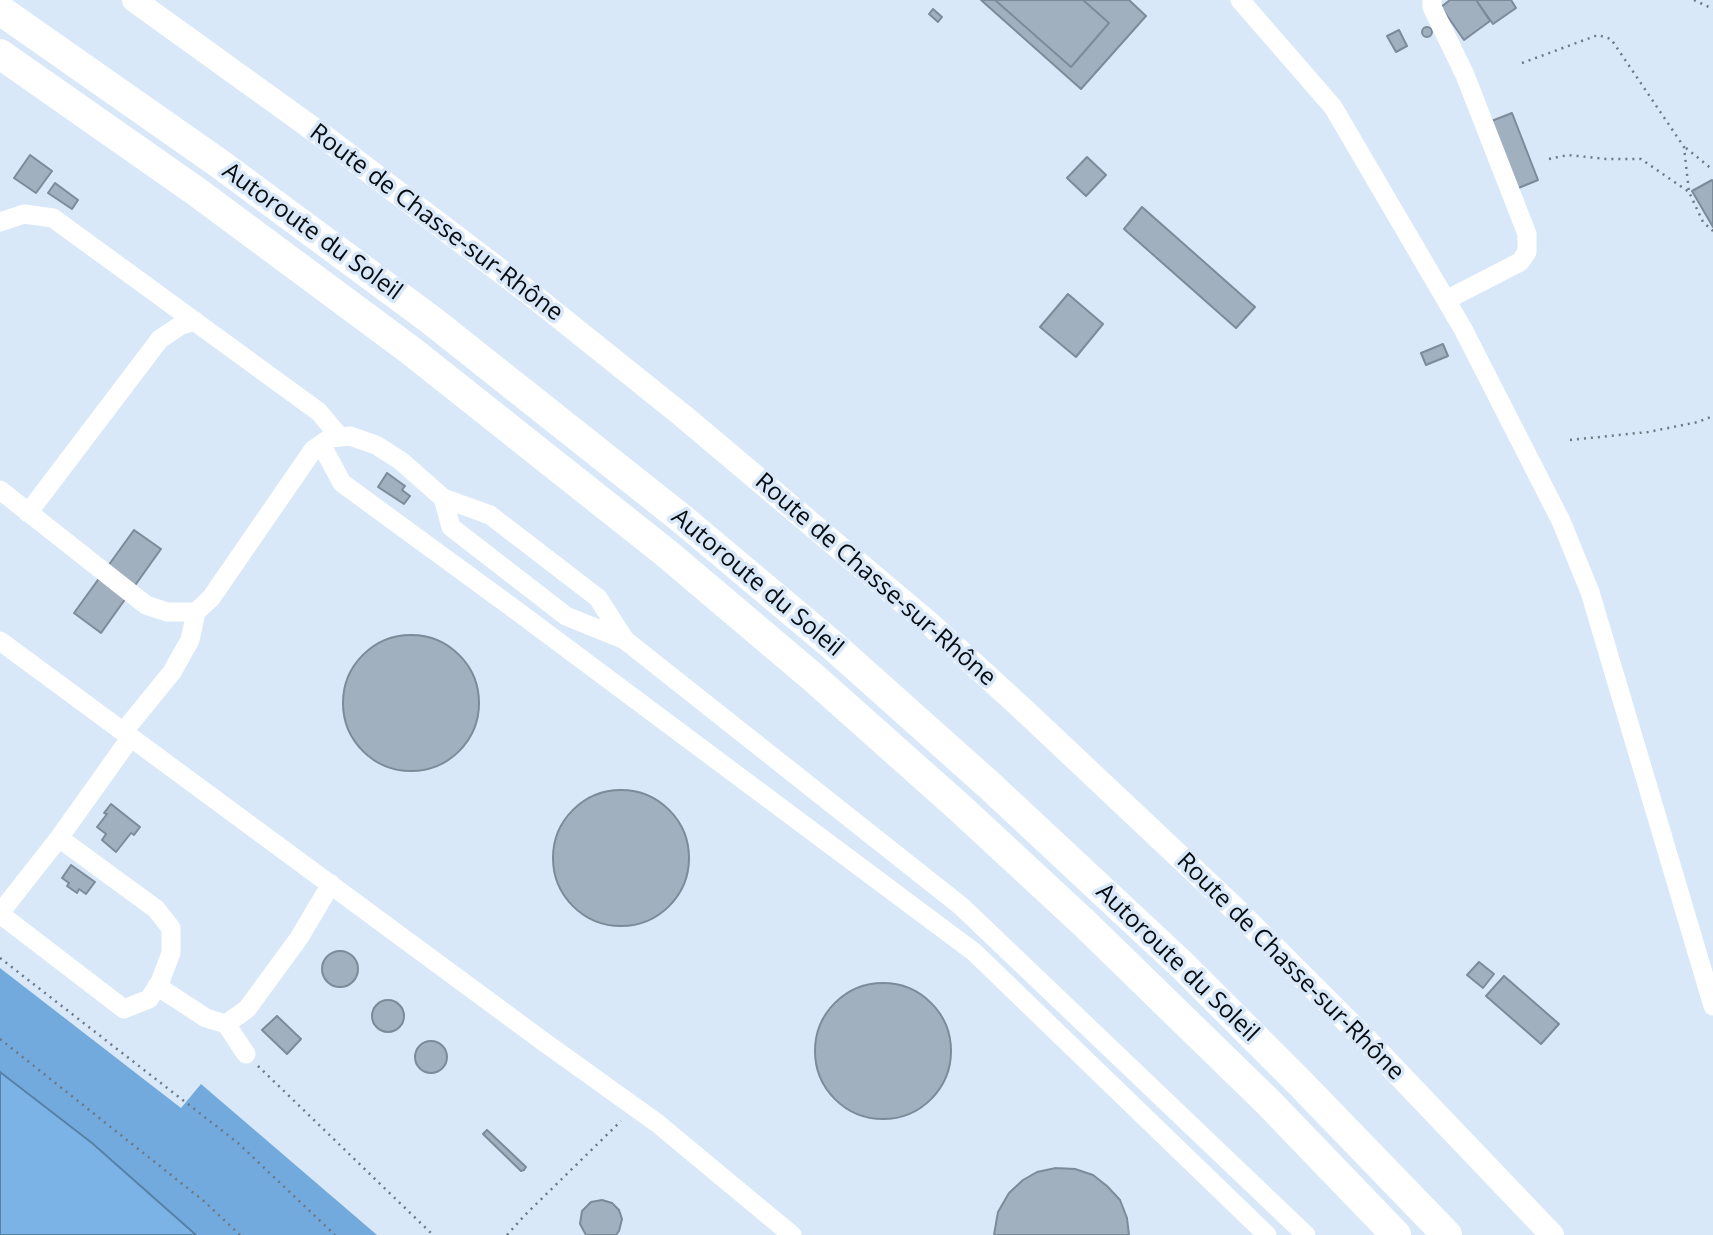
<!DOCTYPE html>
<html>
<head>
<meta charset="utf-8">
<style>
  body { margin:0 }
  canvas { display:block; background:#d8e8f8 }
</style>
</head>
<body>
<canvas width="1713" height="1235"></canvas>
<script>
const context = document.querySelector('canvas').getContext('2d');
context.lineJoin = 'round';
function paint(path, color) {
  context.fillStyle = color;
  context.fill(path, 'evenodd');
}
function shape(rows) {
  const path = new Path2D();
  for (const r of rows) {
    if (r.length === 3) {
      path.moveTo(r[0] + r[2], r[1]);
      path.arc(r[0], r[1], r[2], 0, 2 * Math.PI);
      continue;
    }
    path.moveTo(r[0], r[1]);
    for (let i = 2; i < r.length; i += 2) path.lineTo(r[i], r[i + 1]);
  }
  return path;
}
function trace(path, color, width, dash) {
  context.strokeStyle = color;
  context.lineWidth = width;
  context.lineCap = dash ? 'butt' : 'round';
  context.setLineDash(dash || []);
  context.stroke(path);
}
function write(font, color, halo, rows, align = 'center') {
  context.font = font + ' "Open Sans",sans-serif';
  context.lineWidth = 7;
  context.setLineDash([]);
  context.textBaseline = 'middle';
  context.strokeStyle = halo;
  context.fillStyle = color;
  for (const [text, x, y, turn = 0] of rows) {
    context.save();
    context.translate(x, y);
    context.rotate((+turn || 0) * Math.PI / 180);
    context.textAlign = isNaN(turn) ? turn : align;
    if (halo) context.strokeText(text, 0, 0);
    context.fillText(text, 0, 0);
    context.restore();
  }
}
paint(shape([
  [0,968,181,1108,201,1084,377,1235,196,1235,92,1143,0,1072]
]), '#73aadd');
const water = shape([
  [0,1072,92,1143,196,1235,0,1235,0,1072]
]);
paint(water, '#7bb3e6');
trace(water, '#5881a6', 2);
const building = shape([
  [981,0,995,0,1071,67,1109,23,1083,0,1129,0,1146,16,1081,89,981,0],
  [995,0,1083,0,1109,23,1071,67,995,0],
  [1450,0,1476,0,1490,21,1464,40,1441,7,1450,0],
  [1476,0,1511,0,1516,8,1493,24,1476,0],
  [933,9,942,17,938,22,929,14,933,9],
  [1427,32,5],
  [1399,30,1407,46,1396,52,1387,36,1399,30],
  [1512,113,1538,180,1516,189,1489,122,1512,113],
  [30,155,52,171,36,193,14,178,30,155],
  [1087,157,1106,175,1086,196,1067,178,1087,157],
  [1712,180,1713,182,1713,227,1692,191,1712,180],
  [55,183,78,200,72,209,48,193,55,183],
  [1142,207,1255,307,1236,328,1124,229,1142,207],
  [1068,294,1103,324,1076,357,1040,327,1068,294],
  [1443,344,1448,356,1426,365,1421,353,1443,344],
  [387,473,405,486,402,490,410,496,404,504,378,487,387,473],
  [134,530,161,549,101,633,74,613,134,530],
  [411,703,68],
  [621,858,68],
  [111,804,140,827,134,835,131,833,116,852,102,840,106,834,97,827,107,814,104,813,111,804],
  [71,865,95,882,86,894,79,889,77,893,67,886,69,883,62,878,71,865],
  [340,969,18],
  [1479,962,1494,974,1483,988,1467,975,1479,962],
  [1504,976,1559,1024,1541,1044,1486,996,1504,976],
  [883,1051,68],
  [388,1016,16],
  [277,1016,301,1039,287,1054,262,1030,277,1016],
  [431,1057,16],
  [487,1130,526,1167,524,1170,521,1171,483,1134,487,1130],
  [1056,1168,1075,1169,1093,1175,1107,1186,1120,1200,1127,1218,1129,1235,994,1235,998,1212,1009,1193,1023,1180,1037,1172,1056,1168],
  [602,1200,612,1203,619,1210,622,1219,619,1231,616,1235,586,1235,580,1224,582,1211,591,1202,602,1200]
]);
paint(building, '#a0b0bf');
trace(building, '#7c8b99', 2);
trace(shape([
  [1694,0,1713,9],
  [1522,63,1598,35,1611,39,1684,147,1689,192,1703,222,1713,231],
  [1686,148,1713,170],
  [1549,159,1568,155,1606,159,1641,159,1689,192],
  [1570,440,1648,432,1698,422,1713,416],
  [0,958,238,1143,335,1235],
  [0,1039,205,1202,240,1235],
  [258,1066,433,1235],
  [507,1235,524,1216,621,1121]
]), '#6d7882', 2.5, [2, 5]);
trace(shape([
  [1240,0,1333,107,1463,329,1561,521,1590,592,1713,1006],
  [1432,0,1432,7,1465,75,1527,234,1527,252,1520,262,1446,300],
  [0,222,24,214,53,218,319,412,340,437],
  [321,444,342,483,517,611,974,952,1267,1235],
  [0,490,146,605,167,612,196,612,211,598,313,450,330,438,350,436,376,445,401,461,443,498,490,515,598,598,625,640,961,906,1306,1235],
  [443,498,451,527,566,616,625,640],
  [28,513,160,339,181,325,195,321],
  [0,641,544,1042,657,1123,792,1235],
  [124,731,172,672,190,640,196,612],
  [0,913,59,838,131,737],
  [0,914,124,1009,149,999,160,982,171,953,171,928,156,909,59,838],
  [157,986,206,1018,226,1024,247,1009,299,938,331,884],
  [226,1024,246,1054]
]), '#fff', 19);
trace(shape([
  [134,0,327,139,532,295,683,416,931,625,1027,713,1236,910,1364,1038,1552,1235]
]), '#fff', 24);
trace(shape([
  [0,10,220,164,431,320,682,519,831,644,989,785,1183,966,1301,1084,1447,1235],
  [0,54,197,192,410,350,666,553,815,679,961,809,1083,922,1268,1102,1396,1235]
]), '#fff', 30);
write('24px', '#070c11', '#d8e8f8', [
  ["Route de Chasse-sur-Rhône",436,223,37],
  ["Autoroute du Soleil",312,232,36],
  ["Route de Chasse-sur-Rhône",875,580,41],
  ["Autoroute du Soleil",757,583,40],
  ["Autoroute du Soleil",1177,963,44],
  ["Route de Chasse-sur-Rhône",1290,967,45]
]);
</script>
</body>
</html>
